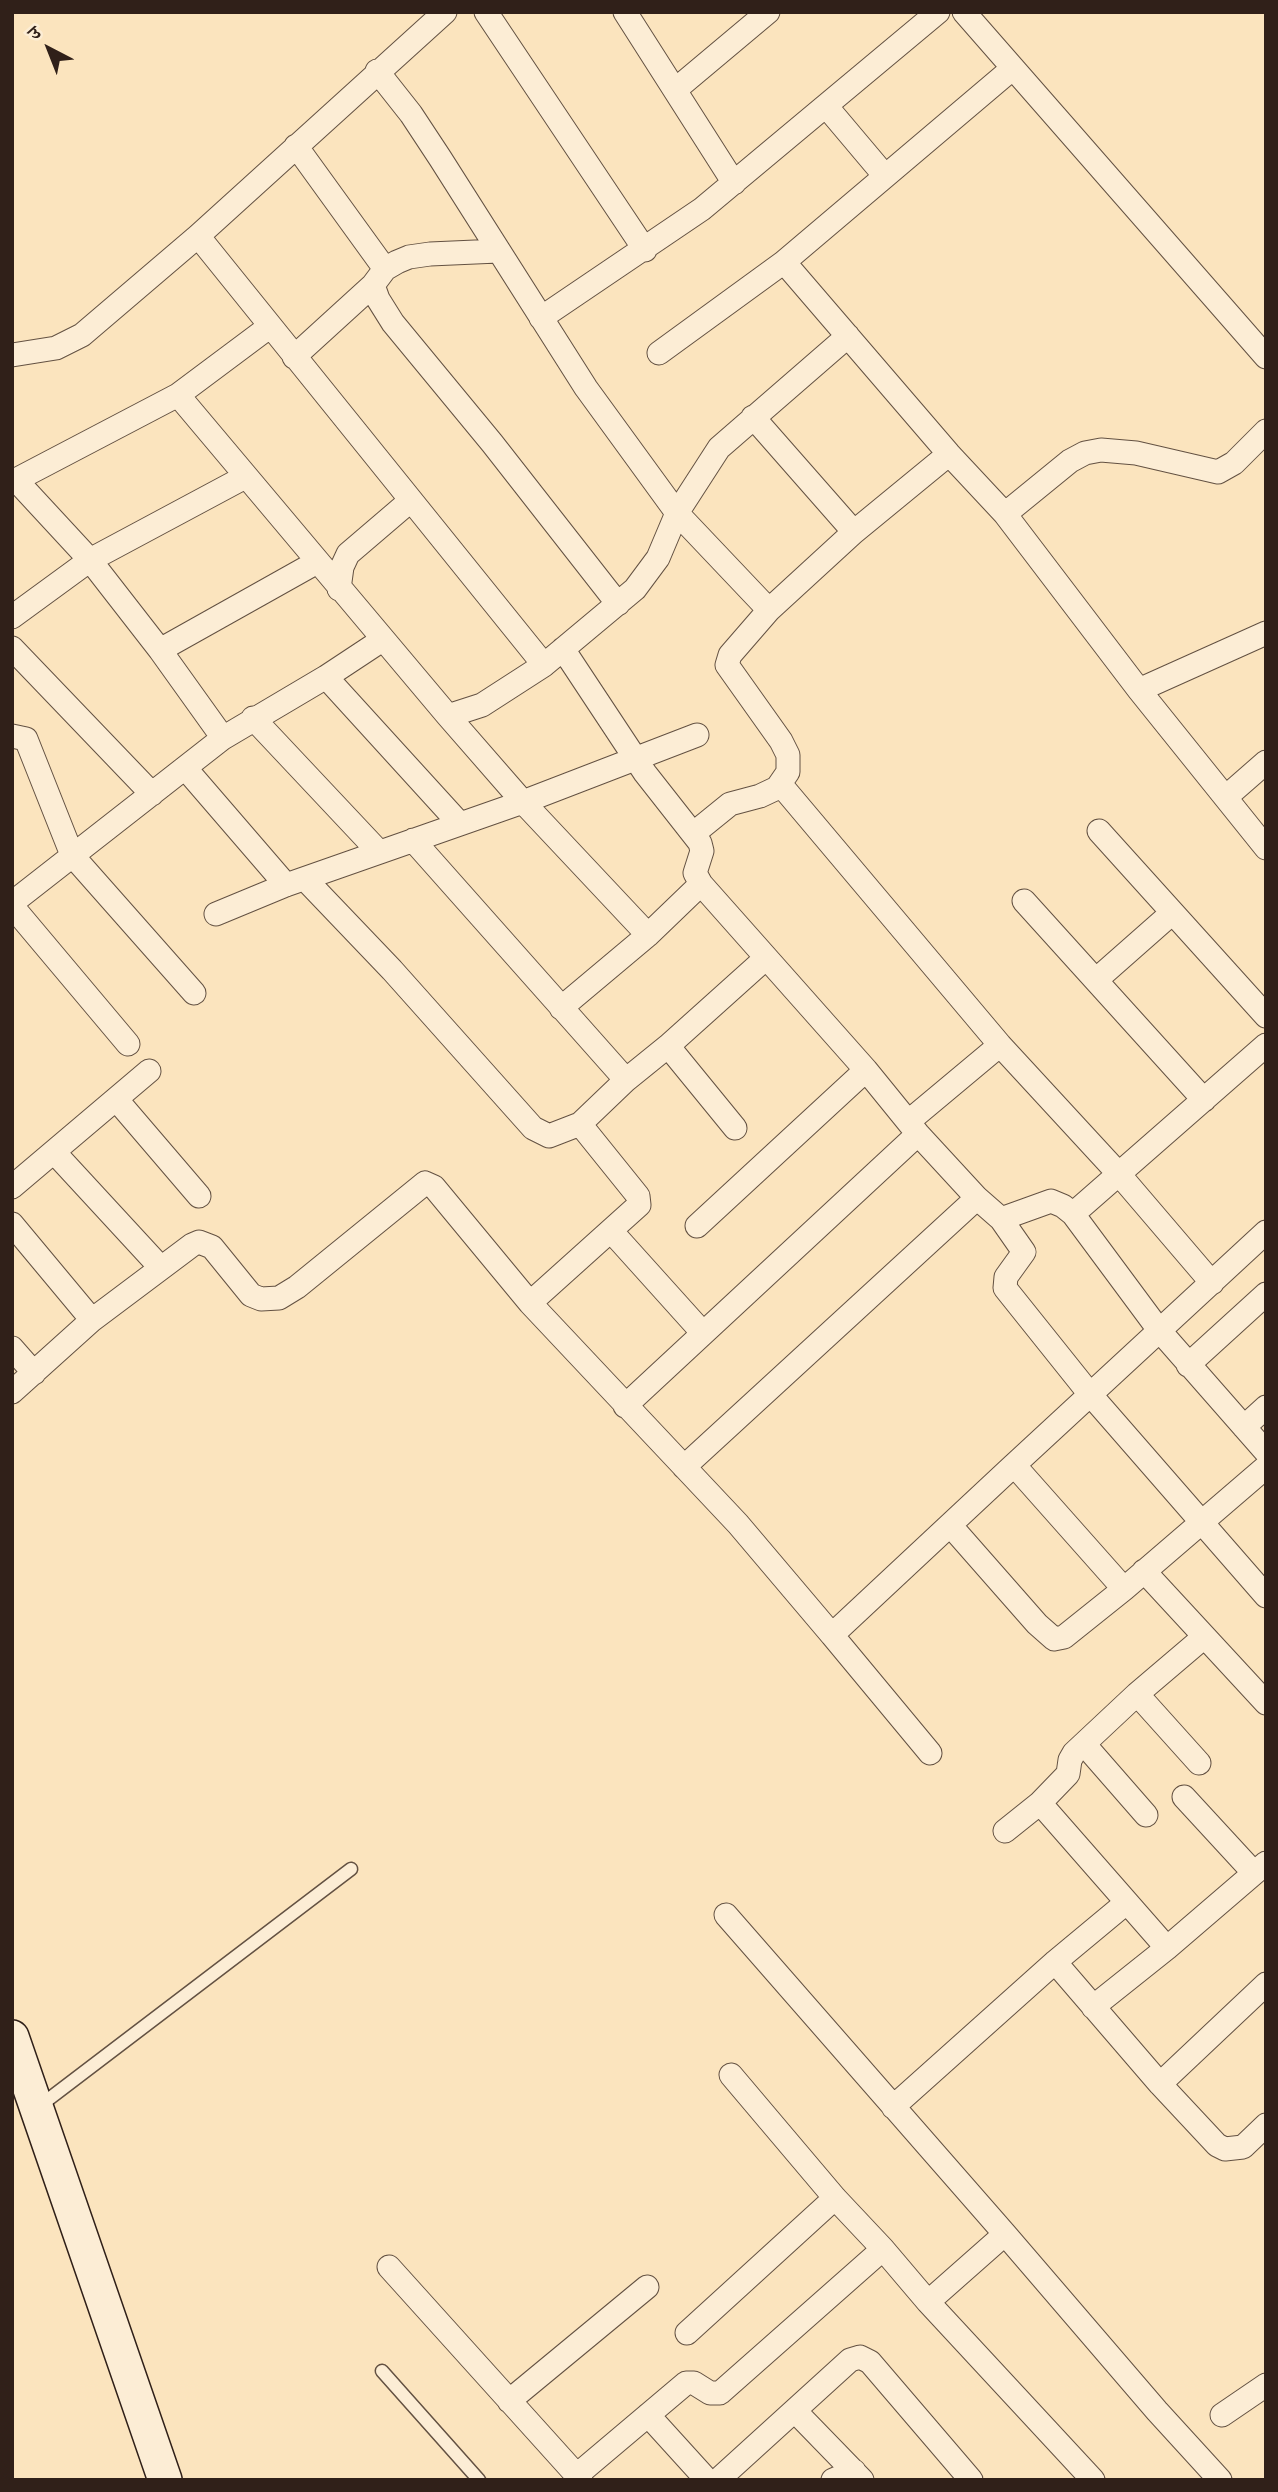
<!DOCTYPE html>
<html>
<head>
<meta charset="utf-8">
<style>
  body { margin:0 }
  #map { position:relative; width:1278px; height:2492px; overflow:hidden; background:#fbe4be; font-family:"IM FELL Great Primer","Noto Serif Devanagari",serif }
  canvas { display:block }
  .frame { position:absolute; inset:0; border:14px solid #302019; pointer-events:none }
  .north { position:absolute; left:14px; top:14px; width:70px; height:70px; -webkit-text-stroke:5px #fcedd5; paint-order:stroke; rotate:318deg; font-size:19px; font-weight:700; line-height:28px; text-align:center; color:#302019 }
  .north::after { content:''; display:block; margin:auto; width:24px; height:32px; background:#302019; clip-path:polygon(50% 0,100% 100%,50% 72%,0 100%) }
</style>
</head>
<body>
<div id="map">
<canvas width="1278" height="2492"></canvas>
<div class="frame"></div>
<div class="north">उ</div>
</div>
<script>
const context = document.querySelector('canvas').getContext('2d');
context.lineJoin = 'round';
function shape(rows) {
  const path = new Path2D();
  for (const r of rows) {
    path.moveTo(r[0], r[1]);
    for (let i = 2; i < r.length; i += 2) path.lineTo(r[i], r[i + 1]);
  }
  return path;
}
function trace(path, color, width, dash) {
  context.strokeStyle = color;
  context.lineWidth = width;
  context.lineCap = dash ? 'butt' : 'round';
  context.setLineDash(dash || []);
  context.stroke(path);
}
const lane = shape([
  [37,2108,351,1869],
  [382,2371,479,2480]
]);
const street = shape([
  [486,12,645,250],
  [625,12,734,183],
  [964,12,1266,357],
  [377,71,411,114,440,158,586,388,677,513,769,610],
  [675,90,768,12],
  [826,106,885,176],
  [296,146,385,269],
  [198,236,544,665],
  [784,262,949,454,1005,514,1139,690,1266,848],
  [373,285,378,299,393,323,492,443,618,604],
  [541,318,702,209,938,12],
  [659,353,784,262,1013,68],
  [12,355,56,348,82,335,198,236,445,12],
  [294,357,373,285,385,269,397,262,409,257,430,254,498,251],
  [178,395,448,716,523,802,648,935],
  [753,417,854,532],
  [16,480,90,560,160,650,223,738],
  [12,482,178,395,269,327],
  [1005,514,1070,461,1085,453,1101,450,1136,453,1218,472,1234,463,1266,431],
  [339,589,342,567,348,554,410,501],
  [12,617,90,560,245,477],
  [12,648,152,794],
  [563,649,645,773,700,843,702,851,695,873,701,884,866,1070,918,1134,977,1198,1001,1219,1024,1252,1006,1277,1005,1288,1089,1393,1266,1596],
  [160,650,317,562],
  [326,677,382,640],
  [1139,690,1266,633],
  [448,716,482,705,544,665,635,589,658,558,677,513,719,448,848,336],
  [253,718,379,852],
  [12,736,26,739,72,855,194,993],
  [186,769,286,885],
  [781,785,1000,1045,1118,1173,1212,1283],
  [1226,797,1266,762],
  [1099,831,1266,1016],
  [693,834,730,804,760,796,777,788,788,772,788,755,781,741,727,665,730,655,769,610,854,532,949,454],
  [413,840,626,1080],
  [306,880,392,970,533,1128,549,1136,580,1124,626,1080,668,1046,766,958],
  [1024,901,1204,1100],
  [12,903,223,738,326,677,459,823],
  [12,906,128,1044],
  [216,914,286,885,523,802,697,735],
  [1096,980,1172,913],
  [561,1008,648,935,701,884],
  [668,1046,735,1128],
  [116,1099,199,1196],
  [909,1121,1000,1045],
  [54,1152,161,1268],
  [12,1187,149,1071],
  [1073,1214,1159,1330,1266,1452],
  [1001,1219,1051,1201,1063,1206,1073,1214,1266,1045],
  [12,1224,92,1320],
  [697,1226,866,1070],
  [612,1232,702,1332],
  [530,1303,639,1205,638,1196,580,1124],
  [12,1348,34,1373],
  [1188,1365,1266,1294],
  [12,1392,92,1320,192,1245,199,1242,212,1247,251,1295,261,1299,279,1298,297,1287,425,1183,434,1187,530,1303,738,1524,832,1635,1014,1465,1124,1589,1266,1467],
  [625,1406,918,1134],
  [1244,1427,1266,1407],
  [1014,1465,1266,1232],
  [684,1467,977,1198],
  [950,1525,1037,1624,1054,1639,1064,1637,1124,1589],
  [1144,1571,1266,1703],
  [832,1635,930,1753],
  [1137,1694,1199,1763],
  [1084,1744,1146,1815],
  [1184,1797,1254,1873],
  [1040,1803,1167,1948],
  [1005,1831,1040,1803,1068,1774,1070,1760,1074,1753,1137,1694,1204,1637],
  [726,1915,1005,2234,1157,2411,1220,2480],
  [1055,1962,1160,2084,1217,2145,1225,2149,1243,2147,1266,2125],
  [1093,2007,1167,1948,1266,1863],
  [731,2075,835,2198,883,2249,928,2302,1093,2480],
  [1160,2084,1266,1984],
  [893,2107,1055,1962,1126,1903],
  [389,2267,581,2480],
  [928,2302,1005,2234],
  [687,2333,835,2198],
  [509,2401,647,2287],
  [795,2411,862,2480],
  [648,2415,707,2480],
  [1222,2415,1266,2385],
  [577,2475,686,2383,694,2383,710,2393,720,2393,883,2249],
  [718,2480,850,2360,860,2357,870,2362,971,2480],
  [833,2480,854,2471]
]);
const secondary = shape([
  [12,2037,165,2480]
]);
trace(lane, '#635142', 15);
trace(street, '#635142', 25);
trace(secondary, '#302019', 36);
trace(lane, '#fcedd5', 12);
trace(street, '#fcedd5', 23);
trace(secondary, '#fcedd5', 33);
</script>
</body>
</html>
